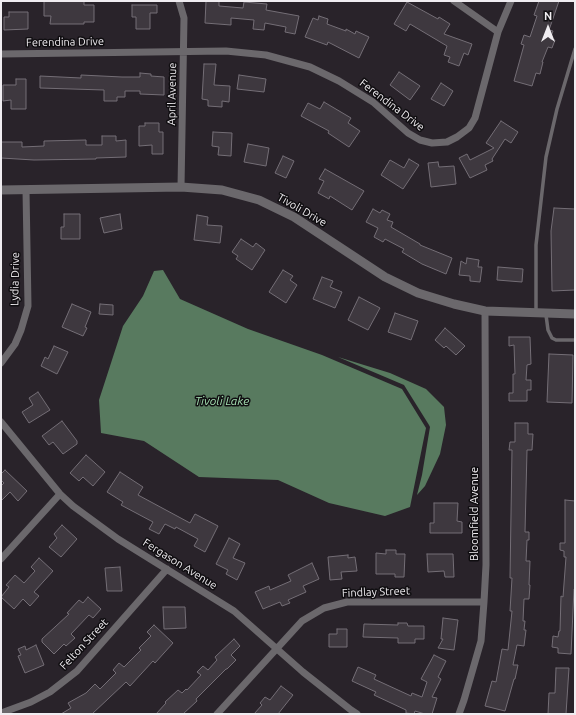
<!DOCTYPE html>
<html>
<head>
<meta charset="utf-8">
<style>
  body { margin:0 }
  #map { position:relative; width:576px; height:715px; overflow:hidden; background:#29232a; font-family:Ubuntu,sans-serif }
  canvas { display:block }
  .frame { position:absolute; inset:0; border:2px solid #f0edf1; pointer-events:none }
  .north { position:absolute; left:528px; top:8px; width:40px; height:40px; -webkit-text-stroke:3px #100e11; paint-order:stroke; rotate:0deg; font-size:11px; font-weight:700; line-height:16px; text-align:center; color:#f0edf1 }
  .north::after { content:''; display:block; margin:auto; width:14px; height:18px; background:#f0edf1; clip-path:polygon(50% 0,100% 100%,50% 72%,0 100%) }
</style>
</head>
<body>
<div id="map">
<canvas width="576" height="715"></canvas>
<div class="frame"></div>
<div class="north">N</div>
</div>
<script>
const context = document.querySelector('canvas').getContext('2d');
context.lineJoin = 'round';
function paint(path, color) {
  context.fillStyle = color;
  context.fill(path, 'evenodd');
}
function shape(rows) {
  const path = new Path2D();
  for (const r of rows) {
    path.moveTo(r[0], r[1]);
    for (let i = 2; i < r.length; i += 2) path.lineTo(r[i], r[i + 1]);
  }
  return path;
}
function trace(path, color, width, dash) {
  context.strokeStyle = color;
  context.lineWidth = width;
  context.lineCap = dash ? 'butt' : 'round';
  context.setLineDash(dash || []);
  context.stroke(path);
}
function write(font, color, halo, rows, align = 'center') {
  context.font = font + ' Ubuntu,sans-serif';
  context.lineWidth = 3;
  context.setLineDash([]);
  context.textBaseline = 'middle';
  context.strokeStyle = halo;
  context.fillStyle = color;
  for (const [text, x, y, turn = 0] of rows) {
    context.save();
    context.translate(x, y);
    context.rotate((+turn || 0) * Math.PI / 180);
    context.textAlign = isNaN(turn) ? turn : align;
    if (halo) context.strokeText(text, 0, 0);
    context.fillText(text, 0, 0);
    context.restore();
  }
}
paint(shape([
  [163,270,180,299,248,329,322,355,402,389,426,428,410,507,385,516,329,503,278,480,199,477,144,441,101,433,99,400,123,326,143,296,154,271],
  [338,357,390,373,426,389,444,407,446,425,440,454,425,486,417,495,422,475,430,427,429,425,404,385]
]), '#587a5f');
const building = shape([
  [44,1,84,1,84,5,94,5,94,22,84,22,84,24,50,24,51,16,44,16,44,1],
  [206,1,219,1,219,6,243,8,244,2,267,4,266,10,299,16,295,34,285,32,286,27,265,23,264,30,253,29,254,20,231,18,231,25,205,23,206,1],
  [539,1,559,1,549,30,553,31,550,39,555,40,552,48,548,47,542,62,543,62,540,74,536,73,532,86,514,81,524,45,521,44,524,35,530,37,537,16,534,15,539,1],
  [407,2,438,19,439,17,450,24,444,34,472,44,468,55,464,53,459,66,448,62,450,57,444,55,447,46,410,24,406,31,394,24,407,2],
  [132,5,157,5,157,13,150,13,150,29,136,29,136,17,132,17,132,5],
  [9,12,28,12,28,29,4,30,4,17,9,17,9,12],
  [319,16,328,19,327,24,346,31,346,29,355,34,356,31,369,37,359,58,328,42,327,45,305,37,313,18,318,20,319,16],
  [204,64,216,64,214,85,230,86,229,102,222,101,222,107,208,106,208,100,202,99,204,64],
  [399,72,420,86,410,100,390,85,399,72],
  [140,73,151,74,151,76,164,77,164,95,140,94,140,91,125,91,125,97,117,97,117,101,104,101,104,90,40,88,40,76,81,78,81,75,122,77,140,77,140,73],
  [239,75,266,79,264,92,237,89,239,75],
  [16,79,26,79,26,109,11,109,11,100,3,101,3,85,16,85,16,79],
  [441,83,453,91,444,106,431,99,441,83],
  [324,102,351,118,348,123,360,131,349,147,328,133,329,131,301,116,308,103,320,109,324,102],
  [501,121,518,132,511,143,505,139,492,159,493,161,485,165,487,170,470,178,459,158,467,154,470,160,494,148,486,143,501,121],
  [145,123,159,123,159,132,163,132,163,154,152,154,152,145,139,146,139,126,145,126,145,123],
  [213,132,232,133,231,156,218,155,219,147,212,146,213,132],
  [102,136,116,136,116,141,126,140,126,157,96,158,96,159,34,160,1,158,1,142,22,142,22,147,44,146,44,141,86,140,86,145,102,145,102,136],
  [248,144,269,148,266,166,244,162,248,144],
  [283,156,294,161,286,178,275,173,283,156],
  [409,159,419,165,403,189,381,175,390,160,404,168,409,159],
  [438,162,439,167,454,166,456,184,431,187,428,163,438,162],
  [325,169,364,191,352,210,330,196,329,199,318,193,324,181,319,179,325,169],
  [554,208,575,209,575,290,552,291,551,231,554,208],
  [373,209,380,213,382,210,390,214,387,220,393,222,391,227,420,244,420,245,452,258,446,274,422,264,402,252,404,249,385,239,383,242,374,237,378,228,366,222,373,209],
  [64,214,80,214,80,239,61,239,61,227,64,227,64,214],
  [120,214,122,229,104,233,100,218,120,214],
  [197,215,208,217,207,225,222,226,220,243,194,240,197,215],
  [241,239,253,247,256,243,265,250,252,270,236,259,238,256,232,252,241,239],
  [467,258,479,260,478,267,482,267,480,282,470,281,470,276,459,275,461,261,466,264,467,258],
  [498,267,523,269,522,282,497,280,498,267],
  [283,270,293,276,290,280,297,285,286,303,269,292,283,270],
  [322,277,333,281,330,287,342,292,335,308,313,299,322,277],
  [359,297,380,308,368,330,348,320,359,297],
  [72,304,91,312,85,327,87,328,83,336,62,327,72,304],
  [100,304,113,305,113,315,99,314,100,304],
  [395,313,418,321,411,340,388,332,395,313],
  [445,328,465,346,456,355,446,346,444,348,435,340,445,328],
  [509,337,530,337,531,364,527,365,526,380,531,380,531,390,527,390,527,401,509,401,509,393,513,393,513,374,515,374,514,345,509,346,509,337],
  [54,346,68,352,57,374,41,366,45,357,48,359,54,346],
  [549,354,573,355,572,403,547,402,549,354],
  [38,392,50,410,29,423,22,412,33,405,29,398,38,392],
  [62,421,77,441,77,444,63,454,53,442,49,445,42,436,62,421],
  [515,423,528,423,528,434,533,434,532,450,527,450,525,532,529,532,529,540,527,540,526,561,530,561,529,585,530,585,529,599,524,599,523,621,525,621,524,630,526,630,524,646,517,645,513,665,518,665,515,679,514,679,505,711,485,706,492,681,496,682,502,649,508,650,512,611,510,611,512,578,510,578,512,450,509,450,510,442,515,442,515,423],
  [86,455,105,472,93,486,83,477,79,481,70,473,86,455],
  [5,470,27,491,18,501,10,492,1,501,1,486,4,483,1,480,1,474,5,470],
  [120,472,143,487,138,495,190,523,195,514,218,526,205,552,194,546,198,539,176,527,175,529,165,524,159,534,149,529,153,522,121,505,123,502,107,492,120,472],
  [565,500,575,501,575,589,574,589,571,654,558,653,558,648,552,647,553,636,558,637,559,631,560,631,561,596,563,597,566,557,564,557,564,551,560,550,560,543,565,543,565,500],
  [434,503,458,503,457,521,462,522,462,533,430,533,430,523,434,523,434,503],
  [62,525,77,539,61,557,49,547,57,538,54,534,62,525],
  [229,538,240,544,233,558,245,563,237,580,226,574,228,570,216,564,229,538],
  [386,550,396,550,396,554,405,554,404,577,395,577,395,574,376,574,376,553,386,554,386,550],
  [427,554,453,554,454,577,445,577,444,571,428,572,427,554],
  [348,555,348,558,355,557,357,571,341,572,342,579,330,580,328,557,348,555],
  [39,558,53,571,34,592,39,596,30,606,23,599,14,609,1,597,9,587,6,585,15,575,24,583,35,571,31,567,39,558],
  [312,563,319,579,303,586,306,592,288,600,290,603,282,606,280,602,263,609,255,592,269,586,270,590,291,581,288,575,312,563],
  [120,567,122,591,107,591,105,568,120,567],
  [88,597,101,609,93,618,89,615,71,634,75,638,66,646,64,644,54,654,42,642,42,639,69,614,67,613,79,600,83,603,88,597],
  [163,607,185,607,186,628,164,629,163,607],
  [443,618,458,620,454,650,438,648,443,639,441,639,443,618],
  [398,623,407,623,408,626,424,626,424,639,415,639,415,643,398,643,398,638,363,637,364,624,398,625,398,623],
  [154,625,173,643,155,663,153,661,130,686,126,682,92,714,61,714,71,708,68,703,86,693,95,684,100,689,116,673,113,670,119,663,124,667,141,650,139,648,151,636,147,632,154,625],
  [337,629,347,629,347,647,329,647,329,634,337,634,337,629],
  [234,639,240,646,231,655,236,660,227,669,226,669,196,699,197,701,183,714,156,714,166,703,165,702,178,690,182,693,186,689,187,690,201,675,197,672,203,666,208,670,217,660,215,657,234,639],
  [36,645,44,665,25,673,18,656,21,655,18,649,25,646,26,650,36,645],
  [434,655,446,661,438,677,441,679,432,697,437,698,432,714,425,714,415,711,414,714,406,713,406,710,374,695,376,692,352,681,358,667,376,675,374,679,411,696,412,693,422,697,427,682,421,679,434,655],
  [556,668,569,668,566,714,548,714,549,693,555,693,556,668],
  [281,686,293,695,278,714,254,714,262,705,260,703,265,697,270,700,281,686]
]);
paint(building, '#3e383f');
trace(building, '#746e76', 1);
trace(shape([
  [536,312,536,245,546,157,557,109,575,49],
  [546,315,548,330,552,338,556,340,575,340]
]), '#6b686c', 3.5);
trace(shape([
  [179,1,184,18,181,187],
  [454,1,498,32],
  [1,54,226,51,266,55,310,67,339,81,373,102,408,133,420,140,432,143,447,142,457,137,469,128,475,118,498,32,511,1],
  [1,363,15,344,21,330,28,306,26,190],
  [1,422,60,494,73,506,118,539,234,611,303,672,351,710,357,714],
  [1,559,60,494],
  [1,713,31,702,50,692,77,671,167,569],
  [217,714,302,621,324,608,347,602,484,602],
  [459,714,464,700,481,641,484,602,486,565,485,311]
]), '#6b686c', 7);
trace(shape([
  [1,190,181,187,222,190,259,200,294,217,385,277,418,293,454,304,485,311,575,314]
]), '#6b686c', 9);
write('11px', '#f0edf1', '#100e11', [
  ["Ferendina Drive",65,42,-1],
  ["April Avenue",172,94,-89],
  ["Ferendina Drive",392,105,37],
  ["Tivoli Drive",302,210,30],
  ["Lydia Drive",15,279,-89],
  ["Bloomfield Avenue",474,514,-90],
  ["Fergason Avenue",180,564,32],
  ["Findlay Street",376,592,-2],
  ["Felton Street",84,644,-47]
]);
write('italic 12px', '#a4deb1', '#100e11', [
  ["Tivoli Lake",222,401]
]);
</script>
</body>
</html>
